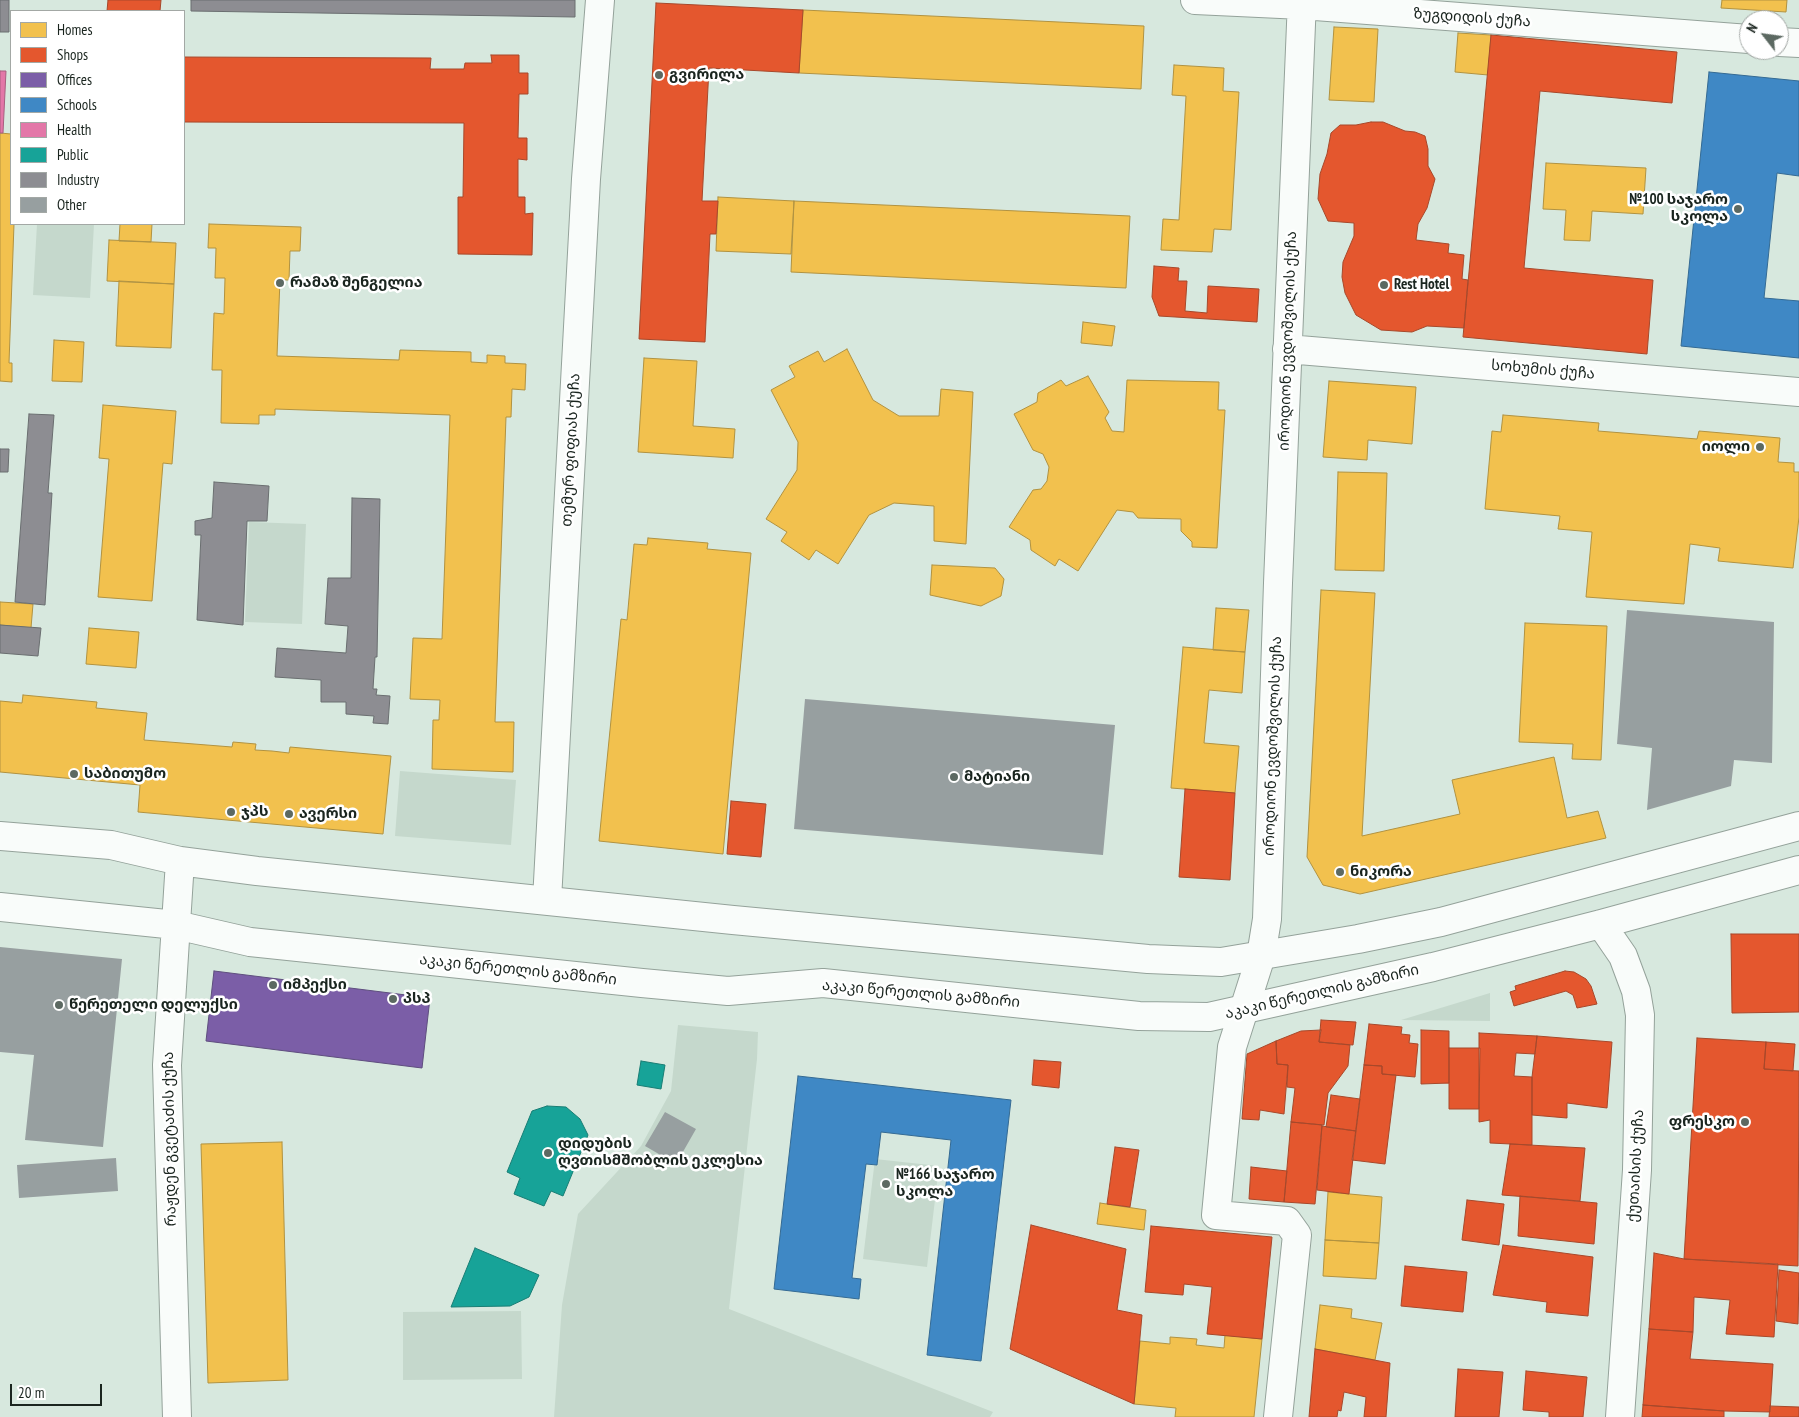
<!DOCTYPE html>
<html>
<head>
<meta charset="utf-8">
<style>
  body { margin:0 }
  #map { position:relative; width:1799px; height:1417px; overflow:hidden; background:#d7e8de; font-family:"PT Sans Narrow",sans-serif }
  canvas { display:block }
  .legend { position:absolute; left:10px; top:10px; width:175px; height:215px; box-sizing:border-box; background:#fff; border:1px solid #a3a8a5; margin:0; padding:6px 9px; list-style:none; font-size:15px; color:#1a251f }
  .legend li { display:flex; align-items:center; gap:10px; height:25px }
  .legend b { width:25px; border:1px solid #a3a8a5 }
  .north { position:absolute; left:1739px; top:10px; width:50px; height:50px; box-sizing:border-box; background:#fff; border:1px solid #a3a8a5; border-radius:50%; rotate:300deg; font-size:14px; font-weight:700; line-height:20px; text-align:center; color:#1a251f }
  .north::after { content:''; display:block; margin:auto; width:18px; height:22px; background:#5c6962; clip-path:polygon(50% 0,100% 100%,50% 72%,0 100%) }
  .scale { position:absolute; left:10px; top:1384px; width:92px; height:22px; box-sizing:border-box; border:2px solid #1a251f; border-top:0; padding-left:6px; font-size:15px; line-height:18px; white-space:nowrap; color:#1a251f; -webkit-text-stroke:4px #fff; paint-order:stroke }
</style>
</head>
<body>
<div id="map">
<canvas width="1799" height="1417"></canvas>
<ul class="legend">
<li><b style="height:14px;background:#f2c14e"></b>Homes</li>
<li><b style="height:14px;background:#e4572e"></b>Shops</li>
<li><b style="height:14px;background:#7b5ea7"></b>Offices</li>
<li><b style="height:14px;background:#3f88c5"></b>Schools</li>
<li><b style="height:14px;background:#e377a8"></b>Health</li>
<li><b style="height:14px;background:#17a398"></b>Public</li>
<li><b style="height:14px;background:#8d8d92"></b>Industry</li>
<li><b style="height:14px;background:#979fa0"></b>Other</li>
</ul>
<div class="north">N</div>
<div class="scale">20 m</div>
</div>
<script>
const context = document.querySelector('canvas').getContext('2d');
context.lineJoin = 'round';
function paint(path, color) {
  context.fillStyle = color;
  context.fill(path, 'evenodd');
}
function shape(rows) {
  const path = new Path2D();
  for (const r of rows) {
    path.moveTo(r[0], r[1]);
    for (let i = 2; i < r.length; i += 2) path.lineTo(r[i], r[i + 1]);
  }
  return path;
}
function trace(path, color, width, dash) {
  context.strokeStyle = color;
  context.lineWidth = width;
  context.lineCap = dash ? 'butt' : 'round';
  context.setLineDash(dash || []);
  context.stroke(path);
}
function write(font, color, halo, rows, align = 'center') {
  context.font = font + ' "PT Sans Narrow","Noto Sans Georgian",sans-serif';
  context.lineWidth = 5;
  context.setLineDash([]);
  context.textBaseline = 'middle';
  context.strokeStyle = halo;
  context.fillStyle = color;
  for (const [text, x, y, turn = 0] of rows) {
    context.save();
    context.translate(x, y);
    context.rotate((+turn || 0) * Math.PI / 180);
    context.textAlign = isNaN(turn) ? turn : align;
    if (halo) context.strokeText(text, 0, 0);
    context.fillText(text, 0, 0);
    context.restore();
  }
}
paint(shape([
  [37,224,94,224,90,298,33,295],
  [249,522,306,524,302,624,245,622],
  [400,771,516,780,511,845,395,836],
  [1490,993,1490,1021,1401,1020],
  [678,1025,758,1032,757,1059,729,1309,993,1412,990,1417,554,1417,562,1305,578,1214,641,1146,671,1091],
  [875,1159,939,1166,927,1267,863,1259],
  [521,1311,522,1379,403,1380,403,1312]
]), '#c5d8cc');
const homes = shape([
  [1722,0,1787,0,1786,12,1721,8,1722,0],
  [803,10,1144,26,1141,89,799,73,803,10],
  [1334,27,1378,29,1374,102,1329,100,1334,27],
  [1458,33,1491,35,1488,75,1455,72,1458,33],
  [1174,65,1224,68,1223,91,1239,92,1231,230,1214,229,1212,252,1161,250,1163,219,1179,220,1186,96,1172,95,1174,65],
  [0,133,11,134,11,224,14,224,9,363,12,363,12,382,0,381,0,133],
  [1546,163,1646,168,1643,214,1592,211,1590,241,1564,240,1566,210,1543,209,1546,163],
  [718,197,794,201,791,254,716,251,718,197],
  [794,201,1130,216,1126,288,791,272,794,201],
  [120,224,152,224,151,242,119,241,120,224],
  [209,224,301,227,300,251,290,251,289,280,280,280,277,356,399,360,400,350,471,352,471,362,487,363,487,355,505,356,505,363,526,364,525,390,512,389,511,417,506,417,495,722,514,722,513,772,432,769,433,720,439,720,440,700,410,699,413,638,442,639,450,415,275,409,275,415,259,415,259,424,221,423,222,370,212,370,214,313,224,314,225,278,215,278,216,248,208,248,209,224],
  [109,240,176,243,174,284,107,281,109,240],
  [119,281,174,284,171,348,116,346,119,281],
  [1083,322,1115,326,1112,346,1081,343,1083,322],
  [54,340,84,342,82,382,52,381,54,340],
  [847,349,873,400,899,416,939,416,941,389,973,392,966,544,934,541,934,506,894,503,869,515,838,564,816,550,809,560,781,541,787,532,766,519,797,470,798,442,771,390,795,377,789,366,818,351,824,362,847,349],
  [644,358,697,361,693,426,735,429,733,458,638,452,644,358],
  [1088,376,1109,412,1105,418,1112,431,1124,432,1127,380,1219,382,1218,410,1225,410,1217,548,1192,547,1192,542,1181,531,1181,519,1138,518,1133,512,1117,510,1078,571,1059,559,1055,566,1031,550,1030,540,1009,527,1033,490,1041,489,1047,481,1049,467,1043,454,1033,450,1014,414,1037,402,1038,393,1061,380,1066,386,1088,376],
  [1329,381,1416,387,1412,444,1368,440,1367,460,1323,457,1329,381],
  [103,405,176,411,172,464,163,463,152,601,98,597,109,459,99,458,103,405],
  [1503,415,1599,423,1598,431,1648,435,1697,439,1699,431,1780,438,1778,462,1794,463,1794,472,1799,472,1799,517,1793,568,1718,561,1720,548,1690,544,1684,604,1586,597,1592,532,1558,529,1560,516,1485,509,1492,431,1501,432,1503,415],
  [1338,472,1387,473,1384,571,1335,570,1338,472],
  [648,538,708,543,707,549,751,553,723,854,599,841,621,619,627,620,634,544,647,545,648,538],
  [932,565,995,568,1004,579,1001,596,981,606,930,595,932,565],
  [1321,590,1375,593,1362,836,1460,814,1452,780,1554,757,1567,818,1598,811,1606,838,1360,894,1323,885,1307,857,1321,590],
  [0,602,33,604,31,628,0,625,0,602],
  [1216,608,1249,610,1245,652,1213,650,1216,608],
  [1525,623,1607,626,1601,760,1572,759,1573,744,1519,742,1525,623],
  [89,628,139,632,136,668,86,664,89,628],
  [1183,647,1245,652,1242,693,1209,690,1204,743,1239,746,1235,793,1171,788,1183,647],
  [23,695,97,702,96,708,147,713,144,740,232,747,233,742,256,744,255,750,272,751,289,753,290,747,391,756,383,834,138,812,140,785,0,772,0,701,22,703,23,695],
  [282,1142,288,1380,208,1383,201,1144,282,1142],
  [1328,1192,1382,1197,1379,1243,1325,1240,1328,1192],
  [1100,1203,1146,1210,1144,1230,1097,1224,1100,1203],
  [1325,1240,1379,1243,1376,1279,1323,1276,1325,1240],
  [1320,1305,1352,1309,1351,1318,1382,1323,1375,1360,1315,1349,1320,1305],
  [1225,1335,1262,1339,1254,1417,1175,1417,1176,1408,1134,1404,1140,1341,1170,1344,1170,1337,1197,1339,1196,1345,1224,1348,1225,1335]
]);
paint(homes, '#f2c14e');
trace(homes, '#b19240', 1);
const shops = shape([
  [108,0,161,0,160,11,107,11,108,0],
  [656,3,803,10,799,73,709,68,702,201,718,201,716,234,710,234,705,342,639,339,656,3],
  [1491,35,1677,52,1672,103,1540,91,1524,268,1653,280,1647,354,1463,337,1491,35],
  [491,55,519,55,519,73,528,73,528,94,519,94,518,138,527,138,527,160,518,159,518,197,525,197,525,214,533,213,532,255,458,254,458,197,463,197,464,123,184,122,184,57,431,58,430,69,464,69,465,63,492,63,491,55],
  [1371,122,1383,122,1405,131,1415,132,1425,136,1428,149,1428,166,1435,179,1427,208,1418,224,1416,240,1449,244,1448,253,1464,255,1462,279,1468,280,1464,328,1427,326,1412,332,1381,330,1356,315,1345,293,1342,277,1343,262,1354,236,1354,223,1328,221,1318,199,1320,174,1327,154,1331,133,1340,125,1356,125,1371,122],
  [1154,266,1179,268,1178,281,1187,281,1185,311,1207,313,1208,286,1259,289,1257,322,1159,316,1152,297,1154,266],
  [1185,789,1235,793,1230,880,1179,877,1185,789],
  [731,801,766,804,761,857,727,854,731,801],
  [1731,934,1799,934,1799,1012,1732,1013,1731,934],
  [1565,971,1574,972,1586,979,1591,986,1597,1004,1577,1008,1573,995,1566,991,1514,1006,1510,992,1516,990,1515,986,1565,971],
  [1321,1020,1356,1022,1353,1045,1319,1042,1321,1020],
  [1369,1024,1402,1027,1401,1034,1410,1035,1409,1043,1418,1044,1415,1077,1382,1074,1382,1066,1364,1065,1369,1024],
  [1321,1030,1319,1042,1350,1045,1348,1066,1328,1093,1324,1125,1291,1122,1295,1088,1287,1087,1288,1065,1277,1064,1276,1041,1301,1031,1321,1030],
  [1421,1030,1449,1031,1449,1083,1421,1084,1421,1030],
  [1479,1033,1537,1036,1535,1054,1516,1053,1514,1076,1532,1077,1532,1145,1490,1143,1490,1120,1479,1122,1479,1033],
  [1537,1036,1612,1042,1607,1108,1567,1103,1567,1118,1532,1115,1532,1077,1537,1036],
  [1697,1038,1766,1042,1764,1069,1799,1071,1798,1266,1684,1259,1697,1038],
  [1276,1041,1277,1064,1288,1065,1284,1114,1260,1110,1259,1120,1242,1119,1247,1054,1276,1041],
  [1766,1042,1795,1044,1793,1071,1764,1069,1766,1042],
  [1449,1048,1480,1048,1479,1109,1449,1109,1449,1048],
  [1034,1060,1061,1062,1059,1088,1032,1085,1034,1060],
  [1364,1065,1382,1066,1382,1074,1396,1075,1385,1164,1352,1160,1364,1065],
  [1331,1095,1360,1099,1356,1131,1326,1127,1331,1095],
  [1291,1122,1322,1125,1315,1204,1284,1202,1291,1122],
  [1322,1126,1356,1131,1349,1194,1317,1190,1322,1126],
  [1510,1144,1585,1148,1580,1201,1502,1195,1510,1144],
  [1115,1147,1139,1150,1130,1207,1107,1204,1115,1147],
  [1251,1167,1287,1171,1284,1202,1249,1199,1251,1167],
  [1520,1196,1597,1203,1594,1244,1518,1236,1520,1196],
  [1467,1200,1504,1204,1499,1245,1462,1240,1467,1200],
  [1031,1225,1126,1249,1117,1310,1142,1315,1134,1404,1010,1349,1031,1225],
  [1151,1226,1272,1237,1262,1339,1207,1334,1212,1287,1184,1284,1183,1295,1145,1292,1151,1226],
  [1503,1245,1593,1257,1588,1316,1546,1312,1547,1302,1493,1295,1503,1245],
  [1654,1253,1684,1259,1778,1264,1774,1337,1726,1334,1730,1300,1694,1297,1693,1332,1649,1329,1654,1253],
  [1405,1266,1467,1272,1463,1312,1401,1306,1405,1266],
  [1779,1270,1799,1273,1798,1324,1776,1321,1779,1270],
  [1649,1329,1693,1332,1690,1359,1773,1364,1770,1412,1724,1411,1643,1405,1649,1329],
  [1315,1349,1390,1363,1386,1417,1364,1417,1366,1397,1344,1392,1341,1411,1338,1410,1337,1417,1309,1417,1315,1349],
  [1458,1369,1503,1372,1499,1417,1455,1417,1458,1369],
  [1526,1371,1587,1377,1583,1417,1549,1417,1549,1412,1523,1410,1526,1371],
  [1643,1405,1724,1411,1724,1417,1642,1417,1643,1405],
  [1770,1406,1799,1407,1799,1417,1769,1417,1770,1406]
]);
paint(shops, '#e4572e');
trace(shops, '#a7482a', 1);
const offices = shape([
  [214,971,430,998,422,1068,206,1041,214,971]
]);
paint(offices, '#7b5ea7');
trace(offices, '#5e4d7e', 1);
const schools = shape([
  [1709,72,1799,81,1799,176,1777,173,1764,298,1799,301,1799,358,1681,346,1709,72],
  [798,1076,1011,1100,981,1361,927,1355,951,1140,881,1132,877,1165,866,1164,852,1278,861,1279,859,1299,774,1289,798,1076]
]);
paint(schools, '#3f88c5');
trace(schools, '#346a93', 1);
const health = shape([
  [0,71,6,71,3,133,0,133,0,71]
]);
paint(health, '#e377a8');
trace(health, '#a75e7f', 1);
const public = shape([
  [641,1061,665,1065,661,1089,637,1085,641,1061],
  [547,1106,566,1107,580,1119,588,1135,563,1196,551,1191,544,1206,514,1194,520,1178,507,1172,532,1111,547,1106],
  [475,1248,539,1275,529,1297,510,1306,451,1307,475,1248]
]);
paint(public, '#17a398');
trace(public, '#187d74', 1);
const industry = shape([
  [0,0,9,0,9,32,0,32,0,0],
  [191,0,575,0,575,17,191,11,191,0],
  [29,414,54,415,48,493,52,493,45,605,15,602,29,414],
  [0,449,9,449,8,472,0,472,0,449],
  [214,482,269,486,267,521,247,521,243,625,197,620,201,535,195,535,195,521,212,518,214,482],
  [352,498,380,499,377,657,375,657,373,689,377,689,376,695,390,696,388,724,373,723,374,716,346,714,346,702,321,702,321,680,275,677,277,648,346,653,348,626,325,624,328,578,351,578,352,498],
  [0,625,41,628,38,656,0,653,0,625]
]);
paint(industry, '#8d8d92');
trace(industry, '#6a6e70', 1);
paint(shape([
  [1627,610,1774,622,1772,763,1734,760,1731,786,1647,810,1652,748,1617,744],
  [805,699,1115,725,1103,855,794,829],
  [0,947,122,959,103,1147,25,1140,34,1055,0,1052],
  [665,1112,696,1129,676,1164,645,1146],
  [116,1158,118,1191,19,1198,17,1165]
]), '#979fa0');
const street = shape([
  [1195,0,1302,5,1749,39],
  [1779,42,1799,43],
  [1287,349,1799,392],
  [547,900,586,179,600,0],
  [1278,1417,1297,1235,1287,1221,1216,1215,1232,1047,1261,956,1267,919,1278,583,1302,0]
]);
const secondary = shape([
  [0,836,111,845,180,861,257,871,733,920,1148,959,1221,962,1358,939,1441,922,1799,826],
  [0,907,176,925,250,942,642,983,728,991,823,983,1139,1016,1209,1017,1433,967,1601,924,1799,870],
  [1601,924,1623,956,1636,991,1640,1015,1637,1170,1620,1417],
  [177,1417,167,1065,180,861]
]);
trace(street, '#94a29a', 30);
trace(secondary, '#94a29a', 30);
trace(street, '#f9fcfa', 28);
trace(secondary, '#f9fcfa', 28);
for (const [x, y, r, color] of [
  [659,75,5,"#5c6962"],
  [1738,209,5,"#5c6962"],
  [280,283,5,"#5c6962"],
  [1384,285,5,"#5c6962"],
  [1760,447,5,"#5c6962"],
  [74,774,5,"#5c6962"],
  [954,777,5,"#5c6962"],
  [231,812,5,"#5c6962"],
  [289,814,5,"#5c6962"],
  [1340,872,5,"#5c6962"],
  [273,985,5,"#5c6962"],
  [393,999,5,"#5c6962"],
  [59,1005,5,"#5c6962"],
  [1745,1122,5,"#5c6962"],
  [548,1153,5,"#5c6962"],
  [886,1184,5,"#5c6962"]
]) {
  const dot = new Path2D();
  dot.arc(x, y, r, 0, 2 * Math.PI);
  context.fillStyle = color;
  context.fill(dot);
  trace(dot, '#fff', 2);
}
write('15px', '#1a251f', '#fff', [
  ["ზუგდიდის ქუჩა",1472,18,4],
  ["იროდიონ ევდოშვილის ქუჩა",1288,341,-88],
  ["სოხუმის ქუჩა",1543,370,5],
  ["თემურ ფიფიას ქუჩა",571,450,-87],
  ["იროდიონ ევდოშვილის ქუჩა",1273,746,-88],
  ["აკაკი წერეთლის გამზირი",518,970,6],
  ["აკაკი წერეთლის გამზირი",1322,992,-13],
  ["აკაკი წერეთლის გამზირი",921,994,5],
  ["რაჟდენ გვეტაძის ქუჩა",170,1139,-91],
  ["ქუთაისის ქუჩა",1636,1166,-87]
]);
write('bold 15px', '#1a251f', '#fff', [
  ["გვირილა",669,75],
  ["№100 საჯარო",1728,200,"right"],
  ["სკოლა",1728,217,"right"],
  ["რამაზ შენგელია",290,283],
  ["Rest Hotel",1394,285],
  ["იოლი",1750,447,"right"],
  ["საბითუმო",84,774],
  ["მატიანი",964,777],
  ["ჯპს",241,812],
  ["ავერსი",299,814],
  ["ნიკორა",1350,872],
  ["იმპექსი",283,985],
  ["პსპ",403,999],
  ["წერეთელი დელუქსი",69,1005],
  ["ფრესკო",1735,1122,"right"],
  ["დიდუბის",558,1144],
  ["ღვთისმშობლის ეკლესია",558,1161],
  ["№166 საჯარო",896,1175],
  ["სკოლა",896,1192]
], 'left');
</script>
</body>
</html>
